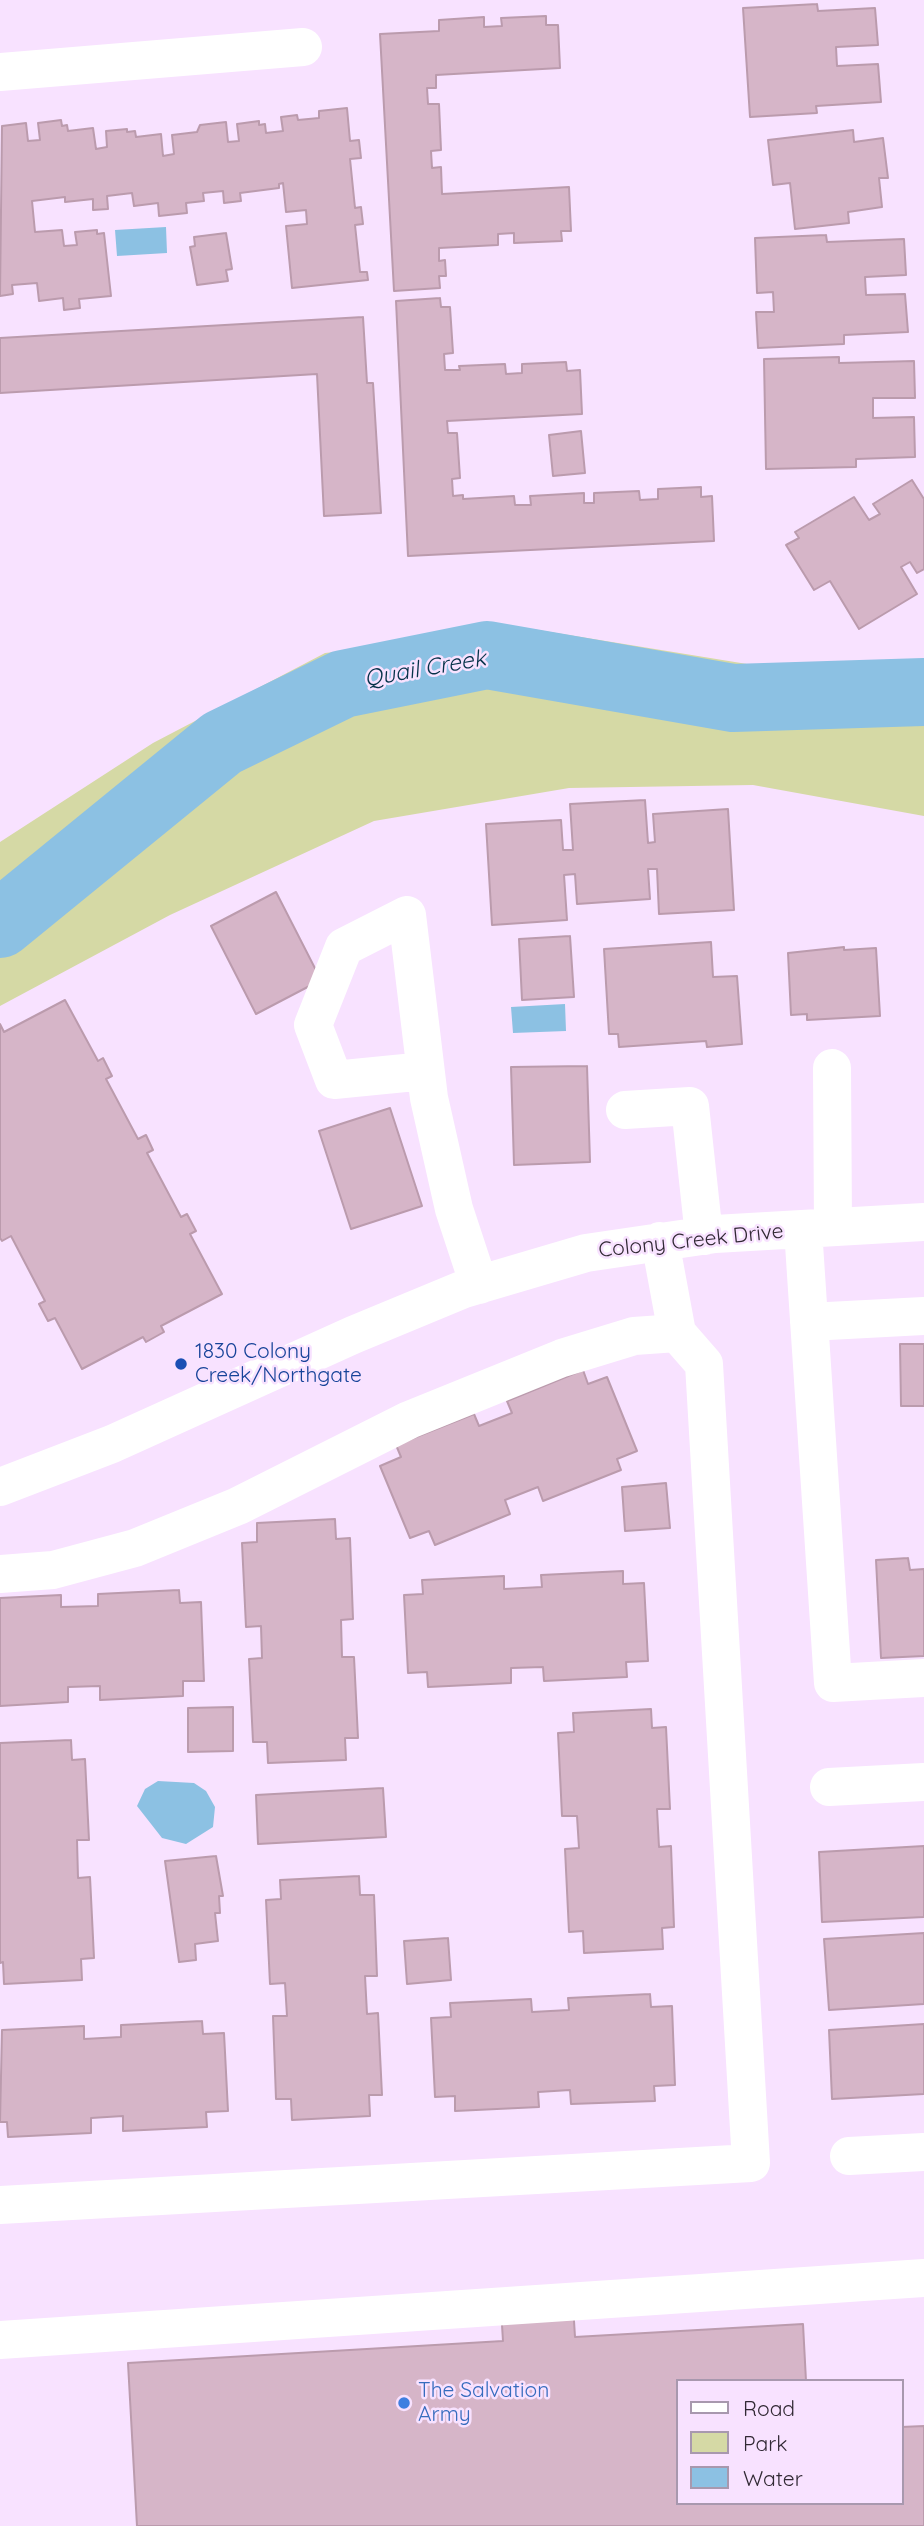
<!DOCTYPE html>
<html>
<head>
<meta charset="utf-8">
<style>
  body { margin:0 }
  #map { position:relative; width:924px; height:2526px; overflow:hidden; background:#f8e2ff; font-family:Quicksand,sans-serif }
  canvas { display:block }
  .legend { position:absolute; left:676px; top:2379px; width:228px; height:126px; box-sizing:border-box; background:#f8e2ff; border:2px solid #a898ae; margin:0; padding:9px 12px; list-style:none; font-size:21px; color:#312934 }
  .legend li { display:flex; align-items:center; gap:14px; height:35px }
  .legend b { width:35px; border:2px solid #a898ae }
</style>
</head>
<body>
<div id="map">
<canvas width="924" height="2526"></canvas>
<ul class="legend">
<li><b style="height:9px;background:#fff"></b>Road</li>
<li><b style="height:19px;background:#d5d9a5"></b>Park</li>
<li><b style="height:19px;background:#8cc1e3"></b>Water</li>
</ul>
</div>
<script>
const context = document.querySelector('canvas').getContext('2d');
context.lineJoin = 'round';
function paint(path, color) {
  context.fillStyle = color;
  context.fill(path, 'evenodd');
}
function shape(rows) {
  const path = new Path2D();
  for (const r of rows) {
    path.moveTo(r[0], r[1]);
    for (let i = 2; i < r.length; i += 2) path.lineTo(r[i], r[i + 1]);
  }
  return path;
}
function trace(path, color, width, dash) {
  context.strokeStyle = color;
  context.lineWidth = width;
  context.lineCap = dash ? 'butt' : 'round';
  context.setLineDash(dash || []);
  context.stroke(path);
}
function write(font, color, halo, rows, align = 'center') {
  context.font = font + ' Quicksand,sans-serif';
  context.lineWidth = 5;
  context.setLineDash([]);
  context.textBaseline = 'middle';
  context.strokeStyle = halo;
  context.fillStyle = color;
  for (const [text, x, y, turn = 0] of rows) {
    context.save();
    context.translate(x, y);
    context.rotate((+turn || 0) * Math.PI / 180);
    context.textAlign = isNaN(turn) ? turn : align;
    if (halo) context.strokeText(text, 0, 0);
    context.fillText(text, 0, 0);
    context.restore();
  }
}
paint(shape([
  [532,629,747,664,924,676,924,816,753,785,569,788,374,821,170,915,0,1006,0,842,153,743,325,653]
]), '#d5d9a5');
paint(shape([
  [166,227,167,253,117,256,115,230],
  [565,1004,566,1031,513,1033,511,1007],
  [158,1781,194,1783,206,1791,215,1807,213,1827,186,1844,162,1838,137,1806,145,1789]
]), '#8cc1e3');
trace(shape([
  [0,924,222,743,343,684,487,655,733,698,924,692]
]), '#8cc1e3', 68);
const building = shape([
  [817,4,818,11,875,8,878,45,836,47,837,66,878,64,881,102,816,106,817,113,750,117,743,8,817,4],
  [546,16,546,25,558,25,560,68,436,75,436,88,427,88,428,104,439,104,441,150,431,151,432,168,441,167,442,194,569,187,571,231,561,231,562,241,514,243,514,233,498,234,498,245,439,248,439,261,445,260,446,276,439,276,440,288,394,291,380,34,439,31,439,20,484,17,484,27,502,26,501,18,546,16],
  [347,108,350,141,359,140,361,158,350,159,355,208,361,207,363,224,355,225,360,272,367,272,368,280,292,288,286,226,307,224,306,210,286,212,283,183,279,184,279,188,240,193,241,201,224,203,223,191,203,193,204,201,186,203,187,213,159,216,158,203,134,206,132,193,107,196,108,209,93,210,93,199,65,202,65,197,32,201,35,232,62,230,64,246,77,245,75,232,97,230,97,234,104,233,111,296,79,299,80,308,64,310,63,298,39,301,37,283,12,285,13,294,0,296,2,126,26,123,28,141,40,140,38,123,61,120,62,126,67,125,68,131,93,128,96,149,107,147,106,131,127,129,127,132,135,131,136,137,161,134,163,156,174,154,172,135,197,132,200,125,226,122,228,142,239,141,237,124,259,121,259,125,265,124,266,133,283,131,281,117,297,115,298,120,319,118,319,111,347,108],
  [853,130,854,142,883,138,888,178,879,178,882,207,848,212,849,223,795,229,790,183,773,185,768,140,853,130],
  [226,233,232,269,226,270,228,281,197,285,190,247,195,246,194,237,226,233],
  [826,235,827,242,904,239,906,275,865,277,866,295,905,294,908,332,844,335,844,344,758,348,756,312,774,312,773,292,757,293,755,238,826,235],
  [440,298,441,307,450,307,453,353,444,354,445,370,460,370,459,366,505,364,506,374,522,373,522,364,566,362,567,371,580,370,582,414,447,421,448,433,457,433,460,478,452,479,453,496,463,495,463,499,514,496,515,505,531,505,530,496,584,493,584,503,594,503,594,493,639,491,640,500,658,499,658,489,701,487,701,497,712,496,714,541,408,556,396,301,440,298],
  [363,317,367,383,373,383,381,513,324,516,317,374,0,393,0,338,363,317],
  [839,357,839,363,914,361,915,398,873,398,873,418,914,417,915,457,856,459,856,467,766,469,764,359,839,357],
  [581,431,585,473,553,476,549,435,581,431],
  [912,480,924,499,924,569,917,573,910,562,901,567,917,594,859,629,830,581,814,590,786,545,799,538,795,532,854,497,869,520,880,514,873,504,912,480],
  [645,800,648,843,655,842,653,814,728,809,734,910,659,914,657,869,648,869,650,899,577,904,575,874,564,875,567,920,492,925,486,824,561,820,563,850,573,850,570,804,645,800],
  [276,892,321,980,256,1014,211,926,276,892],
  [570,936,574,997,522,1000,519,939,570,936],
  [711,942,713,977,737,976,742,1044,707,1047,706,1041,619,1047,618,1034,609,1034,604,949,711,942],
  [844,947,844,950,876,948,880,1016,807,1020,807,1014,791,1015,788,953,844,947],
  [65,1000,98,1061,103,1058,112,1076,106,1079,138,1139,146,1135,153,1150,147,1153,181,1217,187,1214,196,1231,190,1234,222,1294,161,1326,164,1332,146,1342,143,1337,82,1369,55,1318,48,1321,39,1304,45,1301,11,1236,2,1241,0,1238,0,1024,4,1032,65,1000],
  [587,1066,590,1162,514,1165,511,1067,587,1066],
  [390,1108,422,1206,351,1229,319,1131,390,1108],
  [900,1344,924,1344,924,1406,901,1406,900,1344],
  [583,1370,588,1384,607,1377,637,1451,617,1459,621,1470,543,1501,538,1487,505,1500,510,1514,435,1545,429,1531,410,1538,380,1466,401,1457,396,1445,474,1414,479,1426,512,1413,507,1401,583,1370],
  [666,1483,670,1528,625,1531,622,1487,666,1483],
  [335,1519,336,1539,350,1538,353,1619,341,1620,342,1657,354,1657,358,1738,345,1738,346,1760,268,1763,267,1742,253,1742,249,1659,262,1658,261,1626,246,1627,242,1543,257,1542,257,1523,335,1519],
  [908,1558,910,1570,924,1569,924,1656,881,1658,876,1560,908,1558],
  [623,1571,623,1584,644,1583,648,1661,626,1662,627,1677,544,1681,543,1667,511,1668,511,1683,428,1687,427,1672,408,1673,404,1595,423,1594,422,1580,504,1576,504,1589,542,1587,541,1575,623,1571],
  [179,1590,180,1603,201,1602,204,1681,183,1681,183,1696,100,1700,100,1686,68,1687,68,1702,0,1706,0,1598,61,1595,61,1607,98,1606,98,1594,179,1590],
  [233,1707,233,1751,188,1752,188,1708,233,1707],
  [651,1709,652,1728,666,1727,670,1809,657,1809,659,1847,671,1846,674,1927,662,1928,663,1949,584,1953,583,1931,569,1932,565,1849,579,1848,577,1816,562,1816,558,1733,574,1732,573,1713,651,1709],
  [71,1740,72,1760,85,1759,89,1840,77,1840,78,1878,90,1877,94,1958,81,1959,82,1980,4,1984,3,1962,0,1963,0,1743,71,1740],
  [383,1788,386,1837,258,1844,256,1795,383,1788],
  [924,1846,924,1917,822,1922,819,1852,924,1846],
  [216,1856,223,1896,219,1896,220,1913,215,1913,218,1941,195,1944,196,1960,179,1962,165,1861,216,1856],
  [359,1876,360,1895,374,1895,377,1976,365,1976,367,2014,378,2013,382,2095,369,2095,370,2116,292,2120,291,2099,276,2099,273,2016,287,2016,285,1983,270,1984,266,1900,281,1899,280,1880,359,1876],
  [924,1933,924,2004,829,2010,824,1939,924,1933],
  [448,1938,451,1980,407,1984,404,1941,448,1938],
  [650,1994,651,2007,672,2006,675,2085,654,2086,655,2101,571,2104,570,2090,538,2092,539,2107,455,2111,455,2096,435,2097,431,2018,451,2017,450,2003,531,1999,532,2012,569,2010,568,1998,650,1994],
  [202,2021,203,2034,224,2033,228,2111,206,2112,207,2127,123,2131,123,2116,91,2118,91,2133,8,2137,7,2122,0,2122,2,2030,84,2026,84,2039,121,2037,121,2025,202,2021],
  [924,2024,924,2094,832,2099,829,2030,924,2024],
  [573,2305,575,2337,803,2324,806,2381,677,2381,677,2503,901,2503,901,2427,924,2426,924,2526,137,2526,128,2363,503,2341,501,2309,573,2305]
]);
paint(building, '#d6b5c8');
trace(building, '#bb9bad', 2);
trace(shape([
  [0,72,303,47],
  [832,1068,833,1227],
  [425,1071,334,1080,313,1025,344,947,407,915,429,1098,454,1209,479,1285],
  [625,1110,690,1106,704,1236],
  [803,1229,833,1683,924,1678],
  [809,1322,924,1316],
  [0,1487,112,1444,353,1335,464,1289,586,1253,715,1234,924,1222],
  [0,1574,53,1570,135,1548,238,1506,409,1420,562,1358,634,1336,677,1333],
  [829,1787,924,1782],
  [849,2156,924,2152],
  [0,2205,751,2163,704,1364,677,1333,660,1241],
  [0,2340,924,2278]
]), '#fff', 38);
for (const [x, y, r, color] of [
  [181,1364,7,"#1a4fb4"],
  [404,2403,7,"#3f7fe0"]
]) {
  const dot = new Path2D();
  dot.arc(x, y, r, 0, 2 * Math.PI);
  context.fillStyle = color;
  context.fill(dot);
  trace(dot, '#f8e2ff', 2.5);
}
write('21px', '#312934', '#f8e2ff', [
  ["Colony Creek Drive",691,1241,-6]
]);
write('21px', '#164399', '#f8e2ff', [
  ["1830 Colony",195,1352],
  ["Creek/Northgate",195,1376]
], 'left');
write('21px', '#366cbe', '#f8e2ff', [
  ["The Salvation",418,2391],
  ["Army",418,2415]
], 'left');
write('italic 23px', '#053249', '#f8e2ff', [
  ["Quail Creek",425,669,-10]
]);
</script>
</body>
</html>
